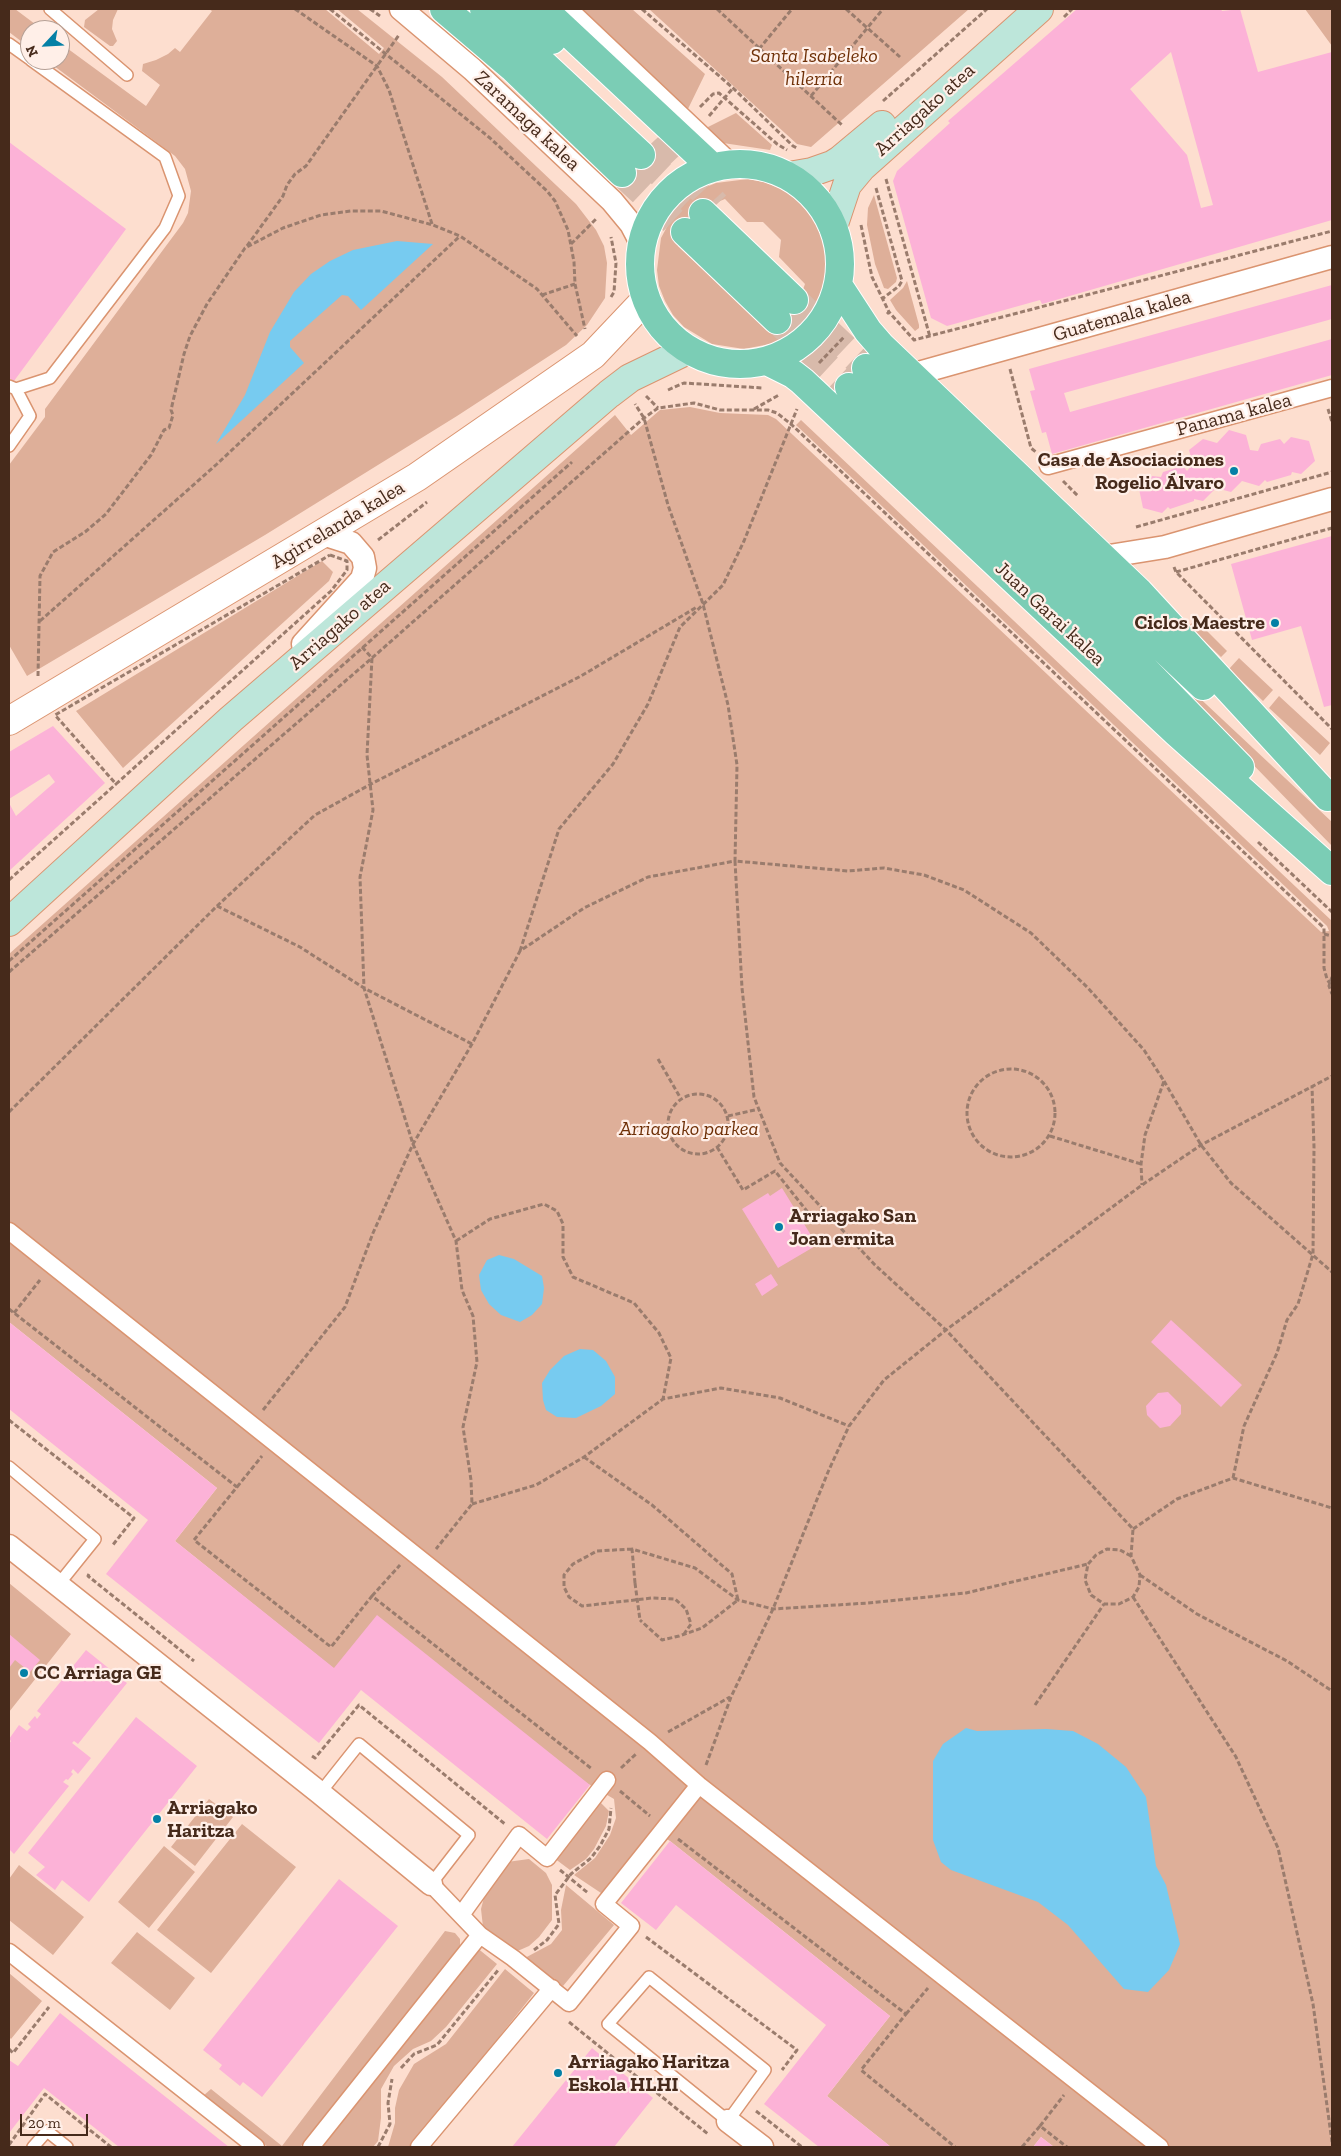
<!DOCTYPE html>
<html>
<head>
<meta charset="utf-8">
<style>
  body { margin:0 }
  #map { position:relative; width:1341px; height:2156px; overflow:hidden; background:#fddecf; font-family:"Zilla Slab",serif }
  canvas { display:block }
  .frame { position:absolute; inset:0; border:10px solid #462a1b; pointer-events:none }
  .north { position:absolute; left:20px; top:20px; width:50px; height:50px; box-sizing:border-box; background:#ffefe8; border:1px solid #b5a096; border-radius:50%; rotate:245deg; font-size:14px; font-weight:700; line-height:20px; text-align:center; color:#462a1b }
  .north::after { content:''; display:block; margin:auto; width:18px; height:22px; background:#0480a6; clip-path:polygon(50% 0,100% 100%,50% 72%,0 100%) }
  .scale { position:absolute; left:20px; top:2114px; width:68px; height:22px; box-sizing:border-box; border:2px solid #462a1b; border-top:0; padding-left:6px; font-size:15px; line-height:18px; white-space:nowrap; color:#462a1b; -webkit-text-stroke:4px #ffefe8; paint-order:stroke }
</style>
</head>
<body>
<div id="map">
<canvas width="1341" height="2156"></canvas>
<div class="frame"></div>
<div class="north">N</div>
<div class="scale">20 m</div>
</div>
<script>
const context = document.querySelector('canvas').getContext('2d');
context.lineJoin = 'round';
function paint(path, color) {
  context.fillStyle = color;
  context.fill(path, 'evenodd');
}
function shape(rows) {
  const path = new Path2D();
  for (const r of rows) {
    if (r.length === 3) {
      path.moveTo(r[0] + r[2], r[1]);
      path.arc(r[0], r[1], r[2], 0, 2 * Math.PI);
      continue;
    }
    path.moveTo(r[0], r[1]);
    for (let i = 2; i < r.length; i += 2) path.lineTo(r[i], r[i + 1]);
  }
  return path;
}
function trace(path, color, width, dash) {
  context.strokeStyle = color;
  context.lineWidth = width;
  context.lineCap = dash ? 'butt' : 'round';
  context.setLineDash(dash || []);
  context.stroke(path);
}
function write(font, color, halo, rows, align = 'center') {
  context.font = font + ' "Zilla Slab",serif';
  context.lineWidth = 4.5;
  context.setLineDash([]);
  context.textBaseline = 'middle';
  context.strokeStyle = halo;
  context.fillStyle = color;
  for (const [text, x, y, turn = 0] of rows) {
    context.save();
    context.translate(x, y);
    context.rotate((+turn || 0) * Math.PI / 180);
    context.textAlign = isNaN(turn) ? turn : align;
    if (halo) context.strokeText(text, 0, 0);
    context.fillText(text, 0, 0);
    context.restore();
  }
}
paint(shape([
  [9,9,15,9,43,30,30,30,30,48,9,32],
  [99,9,118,9,113,20,112,29,117,41,113,46,110,46,84,27,85,20],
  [209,9,325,9,379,54,384,48,337,9,357,9,442,77,576,204,596,230,604,246,607,263,605,298,587,325,566,345,457,416,265,535,27,676,9,645,9,465,45,417,45,409,183,223,188,213,191,191,185,169,175,156,46,60,60,60,60,43,146,106,160,85,142,71,143,64,156,60,168,54,175,48,180,52,212,11],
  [576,9,632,9,705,74,686,113],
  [649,9,969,9,811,147,797,144],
  [1305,9,1332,9,1332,46],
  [736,113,772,145,770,150,723,143,716,140,704,129],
  [748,179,764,182,779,188,793,196,805,207,814,220,822,235,827,266,820,298,812,312,802,324,790,335,775,343,744,349,712,344,684,327,673,315,665,301,659,286,657,270,661,238,676,210,687,198,701,189,716,183],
  [725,199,747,222,763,222,781,240,779,257,805,284,800,298,787,314,764,327,678,246,692,219,710,205],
  [874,195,897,278,896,282,888,289,884,288,875,264,867,225,868,208],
  [907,281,919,325,919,328,915,331,896,310,890,300,903,288],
  [690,407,720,413,768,415,776,419,1321,932,1329,931,1327,926,796,425,801,420,1332,921,1332,2147,1054,2147,1041,2137,1033,2147,891,2147,827,2096,890,2016,670,1841,657,1833,604,1895,574,1875,595,1858,610,1835,616,1818,614,1799,590,1785,334,1669,175,1541,217,1488,9,1322,9,954,615,415,631,435,660,410],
  [322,561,333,572,329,581,123,768,76,711],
  [1195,619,1227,651,1221,657,1189,626],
  [1144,646,1332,822,1332,846,1142,650],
  [1239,658,1273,690,1263,701,1229,669],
  [1279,696,1330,743,1320,755,1269,708],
  [9,1583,71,1634,9,1712],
  [209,1799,233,1817,195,1866,171,1847],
  [599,1801,609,1811,606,1826,594,1849,586,1859,570,1870,554,1858],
  [242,1824,296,1867,211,1973,157,1930],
  [164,1846,195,1872,149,1928,118,1902],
  [529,1859,546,1873,552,1885,552,1920,539,1937,529,1946,513,1953,483,1927,481,1909,488,1882,507,1862],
  [19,1865,84,1917,53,1955,9,1920,9,1879],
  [566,1885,614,1925,563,1986,523,1959,551,1944,562,1930,561,1910],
  [445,1931,455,1933,460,1939,460,1949,300,2147,268,2147,203,2096,211,2089,282,2146],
  [137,1932,195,1978,170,2010,111,1963],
  [476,1947,497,1964,446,2027,431,2041,413,2049,394,2066,381,2089,381,2118,378,2141,373,2147,320,2147],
  [505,1969,534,1993,412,2147,388,2147,395,2123,395,2108,399,2090,414,2064,446,2044],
  [9,1973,42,2001,11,2039,9,2037]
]), '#deaf99');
paint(shape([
  [397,241,433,244,361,310,348,296,342,295,290,341,290,347,304,363,216,444,245,395,270,332,294,292,311,274,330,261,353,250],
  [499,1255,514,1259,542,1276,544,1288,542,1304,532,1315,520,1322,501,1315,489,1304,481,1290,479,1275,487,1260],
  [580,1349,593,1350,606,1361,615,1377,615,1394,601,1406,576,1418,557,1417,546,1410,543,1400,542,1383,550,1370,564,1356],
  [966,1728,977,1731,1046,1729,1073,1731,1098,1744,1126,1767,1146,1797,1156,1866,1166,1885,1180,1944,1169,1970,1148,1992,1124,1989,1068,1925,1038,1902,951,1870,941,1862,933,1840,933,1761,943,1744]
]), '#77cbf0');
paint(shape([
  [1077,9,1221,9,1222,11,1240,9,1258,72,1332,52,1332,220,1042,304,1040,300,947,326,931,318,893,181,897,171,950,123,948,121],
  [1171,52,1213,205,1201,208,1187,155,1130,89],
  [9,142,126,229,14,381,9,378],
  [1332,285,1332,319,1064,393,1070,412,1332,339,1332,375,1052,454,1046,432,1042,433,1030,391,1035,390,1029,369],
  [1229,430,1246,435,1250,450,1258,451,1261,444,1280,439,1284,444,1291,437,1309,441,1315,461,1301,474,1292,472,1291,475,1267,482,1265,480,1259,486,1242,481,1231,492,1216,488,1203,501,1194,499,1194,501,1170,509,1168,507,1162,513,1143,508,1139,489,1152,476,1161,477,1163,472,1183,466,1187,471,1193,464,1189,450,1203,439,1217,443],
  [1332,536,1332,705,1324,707,1301,626,1252,640,1231,564],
  [53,726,105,783,9,871,9,803,16,816,55,782,49,774,9,799,9,752],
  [782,1188,817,1245,778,1268,742,1209,768,1193,770,1196],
  [771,1274,778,1285,762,1296,755,1284],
  [1171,1320,1242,1385,1221,1407,1151,1342],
  [9,1322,217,1488,175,1541,334,1668,377,1615,590,1785,547,1839,361,1690,319,1743,106,1574,148,1520,9,1409],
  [1168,1392,1181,1405,1181,1414,1170,1426,1160,1428,1147,1415,1146,1406,1158,1393],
  [9,1634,40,1660,30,1672,15,1660,9,1668],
  [86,1650,127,1683,78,1744,74,1741,72,1743,91,1758,78,1774,73,1769,71,1772,73,1774,68,1780,66,1779,63,1782,69,1786,14,1854,9,1849,9,1744,11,1741,9,1739,19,1725,27,1731,31,1727,28,1724,35,1716,37,1719,41,1714,37,1711],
  [136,1717,197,1766,89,1902,62,1880,55,1890,36,1875,45,1867,28,1853],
  [670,1841,890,2016,827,2096,891,2147,819,2147,764,2104,826,2025,676,1905,656,1930,621,1903],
  [339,1879,398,1926,262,2097,243,2082,240,2086,219,2069,222,2065,203,2050],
  [60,2013,100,2045,229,2147,119,2147,44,2088,9,2133,9,2060,18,2066],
  [592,2048,653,2098,614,2147,512,2147],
  [1041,2137,1054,2147,1033,2147]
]), '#fcb2d7');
trace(shape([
  [655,140,716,205],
  [641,155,689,200],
  [622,173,685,232],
  [794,300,866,368],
  [777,320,849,387]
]), '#d8baab', 28, [28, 14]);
const service = shape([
  [50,9,127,75],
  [9,44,30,59],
  [9,386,16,389,50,378,165,228,179,196,165,157,31,60],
  [9,446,30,416,16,389],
  [9,1467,95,1539,58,1585],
  [320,1793,359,1744,469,1835,431,1884],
  [649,1977,765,2070,728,2121,608,2024,649,1977],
  [33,2147,47,2131,67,2147]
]);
const pedestrian = shape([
  [1048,466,1332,388],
  [9,1231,650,1742,699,1785,1160,2147],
  [431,1884,480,1935,513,1958,569,2003,631,1926,604,1904,699,1785],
  [461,1915,519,1835,547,1858,607,1780],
  [9,1952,256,2147],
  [311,2147,480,1935],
  [419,2147,552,1988]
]);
const minor = shape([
  [401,9,472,69,612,201,631,224,641,243],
  [565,9,729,164],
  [911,375,1332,257],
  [1103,557,1165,547,1332,499],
  [303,644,362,579,365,568,363,557,351,543,323,534],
  [9,1546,320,1793,431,1884],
  [728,2121,762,2147]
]);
const tertiary = shape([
  [9,721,417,477,593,355,646,299]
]);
const secondary = shape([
  [789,176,812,172,832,165,840,160,882,125],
  [833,227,847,185,862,167,1039,9],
  [9,922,231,719,609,394,630,378,688,350]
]);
const primary = shape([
  [444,9,512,67,622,173],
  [484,9,641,155],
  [519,9,552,40],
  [543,9,712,167],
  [740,264,100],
  [703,213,794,300],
  [685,232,777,320],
  [838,285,868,331,881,346,1139,592,1328,797],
  [767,361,793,374,802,381,1176,732,1332,871],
  [866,368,1203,686],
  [849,387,1112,636,1240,767]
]);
trace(service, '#da9470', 14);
trace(pedestrian, '#da9470', 19);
trace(minor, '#da9470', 25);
trace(tertiary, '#da9470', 30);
trace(secondary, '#da9470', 30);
trace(primary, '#fff', 30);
trace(shape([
  [295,9,377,66,389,90,432,224],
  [330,9,490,138,547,191,555,201,568,230,574,262,575,284,585,329],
  [370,9,380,16],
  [642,9,733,88,793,146,797,148],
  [717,9,843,126],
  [846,9,900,57],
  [1064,17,1072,9],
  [759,49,792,9],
  [811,96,883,9],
  [883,101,987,9],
  [700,107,713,94,719,93,777,144,787,150],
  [709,116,733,88],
  [886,179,930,337],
  [876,188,902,281,899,286,882,299],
  [861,225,872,277,889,312],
  [571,244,597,218],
  [247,246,283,196,287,185,295,174,306,166,399,35],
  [542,295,575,284],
  [611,297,614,292,616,263,611,237],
  [887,314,889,312,914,340,1332,231],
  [819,363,844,337],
  [1010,369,1031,448,1037,453],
  [668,390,684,383,763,388],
  [646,396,658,408],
  [754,409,779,395],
  [1328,409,1332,422],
  [1063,481,1078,496],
  [1136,527,1332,472],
  [378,540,427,502],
  [330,555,347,561,347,570,331,591,116,784,55,715,330,555],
  [1174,567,1176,572,1332,729],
  [1176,572,1332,528],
  [40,621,217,464,460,236],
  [362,647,372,658,367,755,373,810,360,877,364,988,413,1144,456,1241,462,1290,473,1316,477,1362,463,1427,471,1480,472,1504,436,1549],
  [38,676,40,576,53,552,85,532,106,514,151,455,164,430,169,428,173,415,171,410,184,354,190,336,207,304,245,248,283,228,321,215,351,211,381,211,433,225,460,236,537,289,577,336],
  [1258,842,1332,912],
  [9,880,116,784],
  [217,906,300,947,364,988,472,1044],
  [1324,934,1332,936],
  [520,951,559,829,613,764,648,704,680,627,723,585,744,541,797,409],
  [9,961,572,462],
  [9,972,372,658,644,418,658,408,694,403,720,410,768,410,777,413,792,425,1324,928,1324,968,1327,979,1332,987],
  [658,1059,681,1099],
  [1011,1113,44],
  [1164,1081,1201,1145,1231,1183,1332,1272],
  [698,1124,30],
  [9,1112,217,906,315,815,371,784,581,676,697,607],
  [728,1116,759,1109],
  [1050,1136,1141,1164],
  [717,1147,743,1190,775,1171,814,1220,824,1210],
  [456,1241,490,1219,544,1204,557,1211,563,1224,563,1257,573,1277,634,1303,659,1333,671,1358,663,1399],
  [9,1309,237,1487,194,1540,331,1647,372,1596,592,1769],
  [14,1313,40,1280],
  [263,1410,345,1307,373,1233,413,1144,472,1044,520,951,584,908,648,877,735,861,737,765,728,705,703,604,668,505,644,418,635,404],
  [9,1420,134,1518,112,1546],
  [584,1457,652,1505,732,1574,738,1600,702,1628,679,1636,662,1640,640,1620],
  [1233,1478,1244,1426,1277,1353,1287,1320,1298,1304,1313,1254,1314,1147,1312,1086],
  [237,1487,262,1456],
  [472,1504,536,1485,584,1457,663,1399,721,1388,780,1398,849,1426],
  [1133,1529,1177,1499,1233,1478,1332,1508],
  [632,1549,597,1551,573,1564,564,1575,564,1587,569,1597,582,1606,652,1598,675,1599,686,1609,691,1624,684,1634],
  [1131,1556,1120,1550,1107,1549,1096,1555,1088,1564,1085,1580,1091,1595,1104,1604,1119,1604,1133,1597,1139,1587,1140,1575,1131,1556,1133,1529,946,1330,875,1265,780,1163,754,1097,742,988,735,861,848,871,884,868,924,875,964,890,1031,933,1088,988,1144,1050,1164,1081,1145,1135,1141,1164,1142,1185],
  [89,1574,88,1576,194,1661],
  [1140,1575,1197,1614,1287,1661,1332,1691],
  [635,1583,632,1549,695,1568,738,1600,773,1609,868,1603,966,1593,1088,1564],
  [372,1596,400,1565],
  [1133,1597,1236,1757,1278,1848,1313,2004,1332,2142],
  [1035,1705,1104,1604],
  [668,1732,730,1697],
  [312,1756,315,1758,359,1705,505,1824],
  [706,1765,731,1697,773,1609,828,1472,849,1426,884,1380,946,1330,1142,1185,1201,1145,1332,1076],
  [621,1768,636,1754],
  [620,1791,650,1816],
  [678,1839,906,2014,861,2070,955,2147],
  [560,1870,588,1893],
  [646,1937,797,2050,782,2070],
  [534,1950,547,1940,559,1924,555,1895,571,1874,591,1858,600,1846,609,1829,611,1808],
  [906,2014,928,1988],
  [569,2022,708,2134],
  [9,2049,13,2053,49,2007],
  [401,2068,414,2054,437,2045,499,1969],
  [756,2111,802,2147],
  [1040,2126,1064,2095],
  [9,2145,45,2094,111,2147],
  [378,2147,390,2124,388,2103,392,2079],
  [1022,2147,1040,2126,1067,2147]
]), '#9a7c6d', 3, [5, 2.5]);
trace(service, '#fff', 11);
trace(pedestrian, '#fff', 16);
trace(minor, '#fff', 22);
trace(tertiary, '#fff', 28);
trace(secondary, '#bde6da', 28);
trace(primary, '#7bcdb5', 28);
trace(shape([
  [1332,977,1329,986,1332,994],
  [635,1583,640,1620]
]), '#9a7c6d', 3, [5, 2.5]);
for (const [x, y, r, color] of [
  [1234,471,5,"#0480a6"],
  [1275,623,5,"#0480a6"],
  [779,1227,5,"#0480a6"],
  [24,1673,5,"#0480a6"],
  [157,1819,5,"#0480a6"],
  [558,2073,5,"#0480a6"]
]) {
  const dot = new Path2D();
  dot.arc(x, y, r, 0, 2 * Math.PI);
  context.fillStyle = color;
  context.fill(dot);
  trace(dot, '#ffefe8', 2);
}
write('italic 20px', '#6f3007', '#ffefe8', [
  ["Santa Isabeleko",814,56],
  ["hilerria",814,79],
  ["Arriagako parkea",689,1129]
]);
write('20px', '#462a1b', '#ffefe8', [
  ["Arriagako atea",925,110,-42],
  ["Zaramaga kalea",527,121,43],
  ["Guatemala kalea",1122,316,-16],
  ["Panama kalea",1234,415,-15],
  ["Agirrelanda kalea",338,525,-31],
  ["Juan Garai kalea",1050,614,43],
  ["Arriagako atea",340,625,-41]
]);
write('bold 20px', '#462a1b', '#ffefe8', [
  ["Casa de Asociaciones",1224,460,"right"],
  ["Rogelio Álvaro",1224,483,"right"],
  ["Ciclos Maestre",1265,623,"right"],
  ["Arriagako San",789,1216],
  ["Joan ermita",789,1239],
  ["CC Arriaga GE",34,1673],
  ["Arriagako",167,1808],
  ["Haritza",167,1831],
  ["Arriagako Haritza",568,2062],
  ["Eskola HLHI",568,2085]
], 'left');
</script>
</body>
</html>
